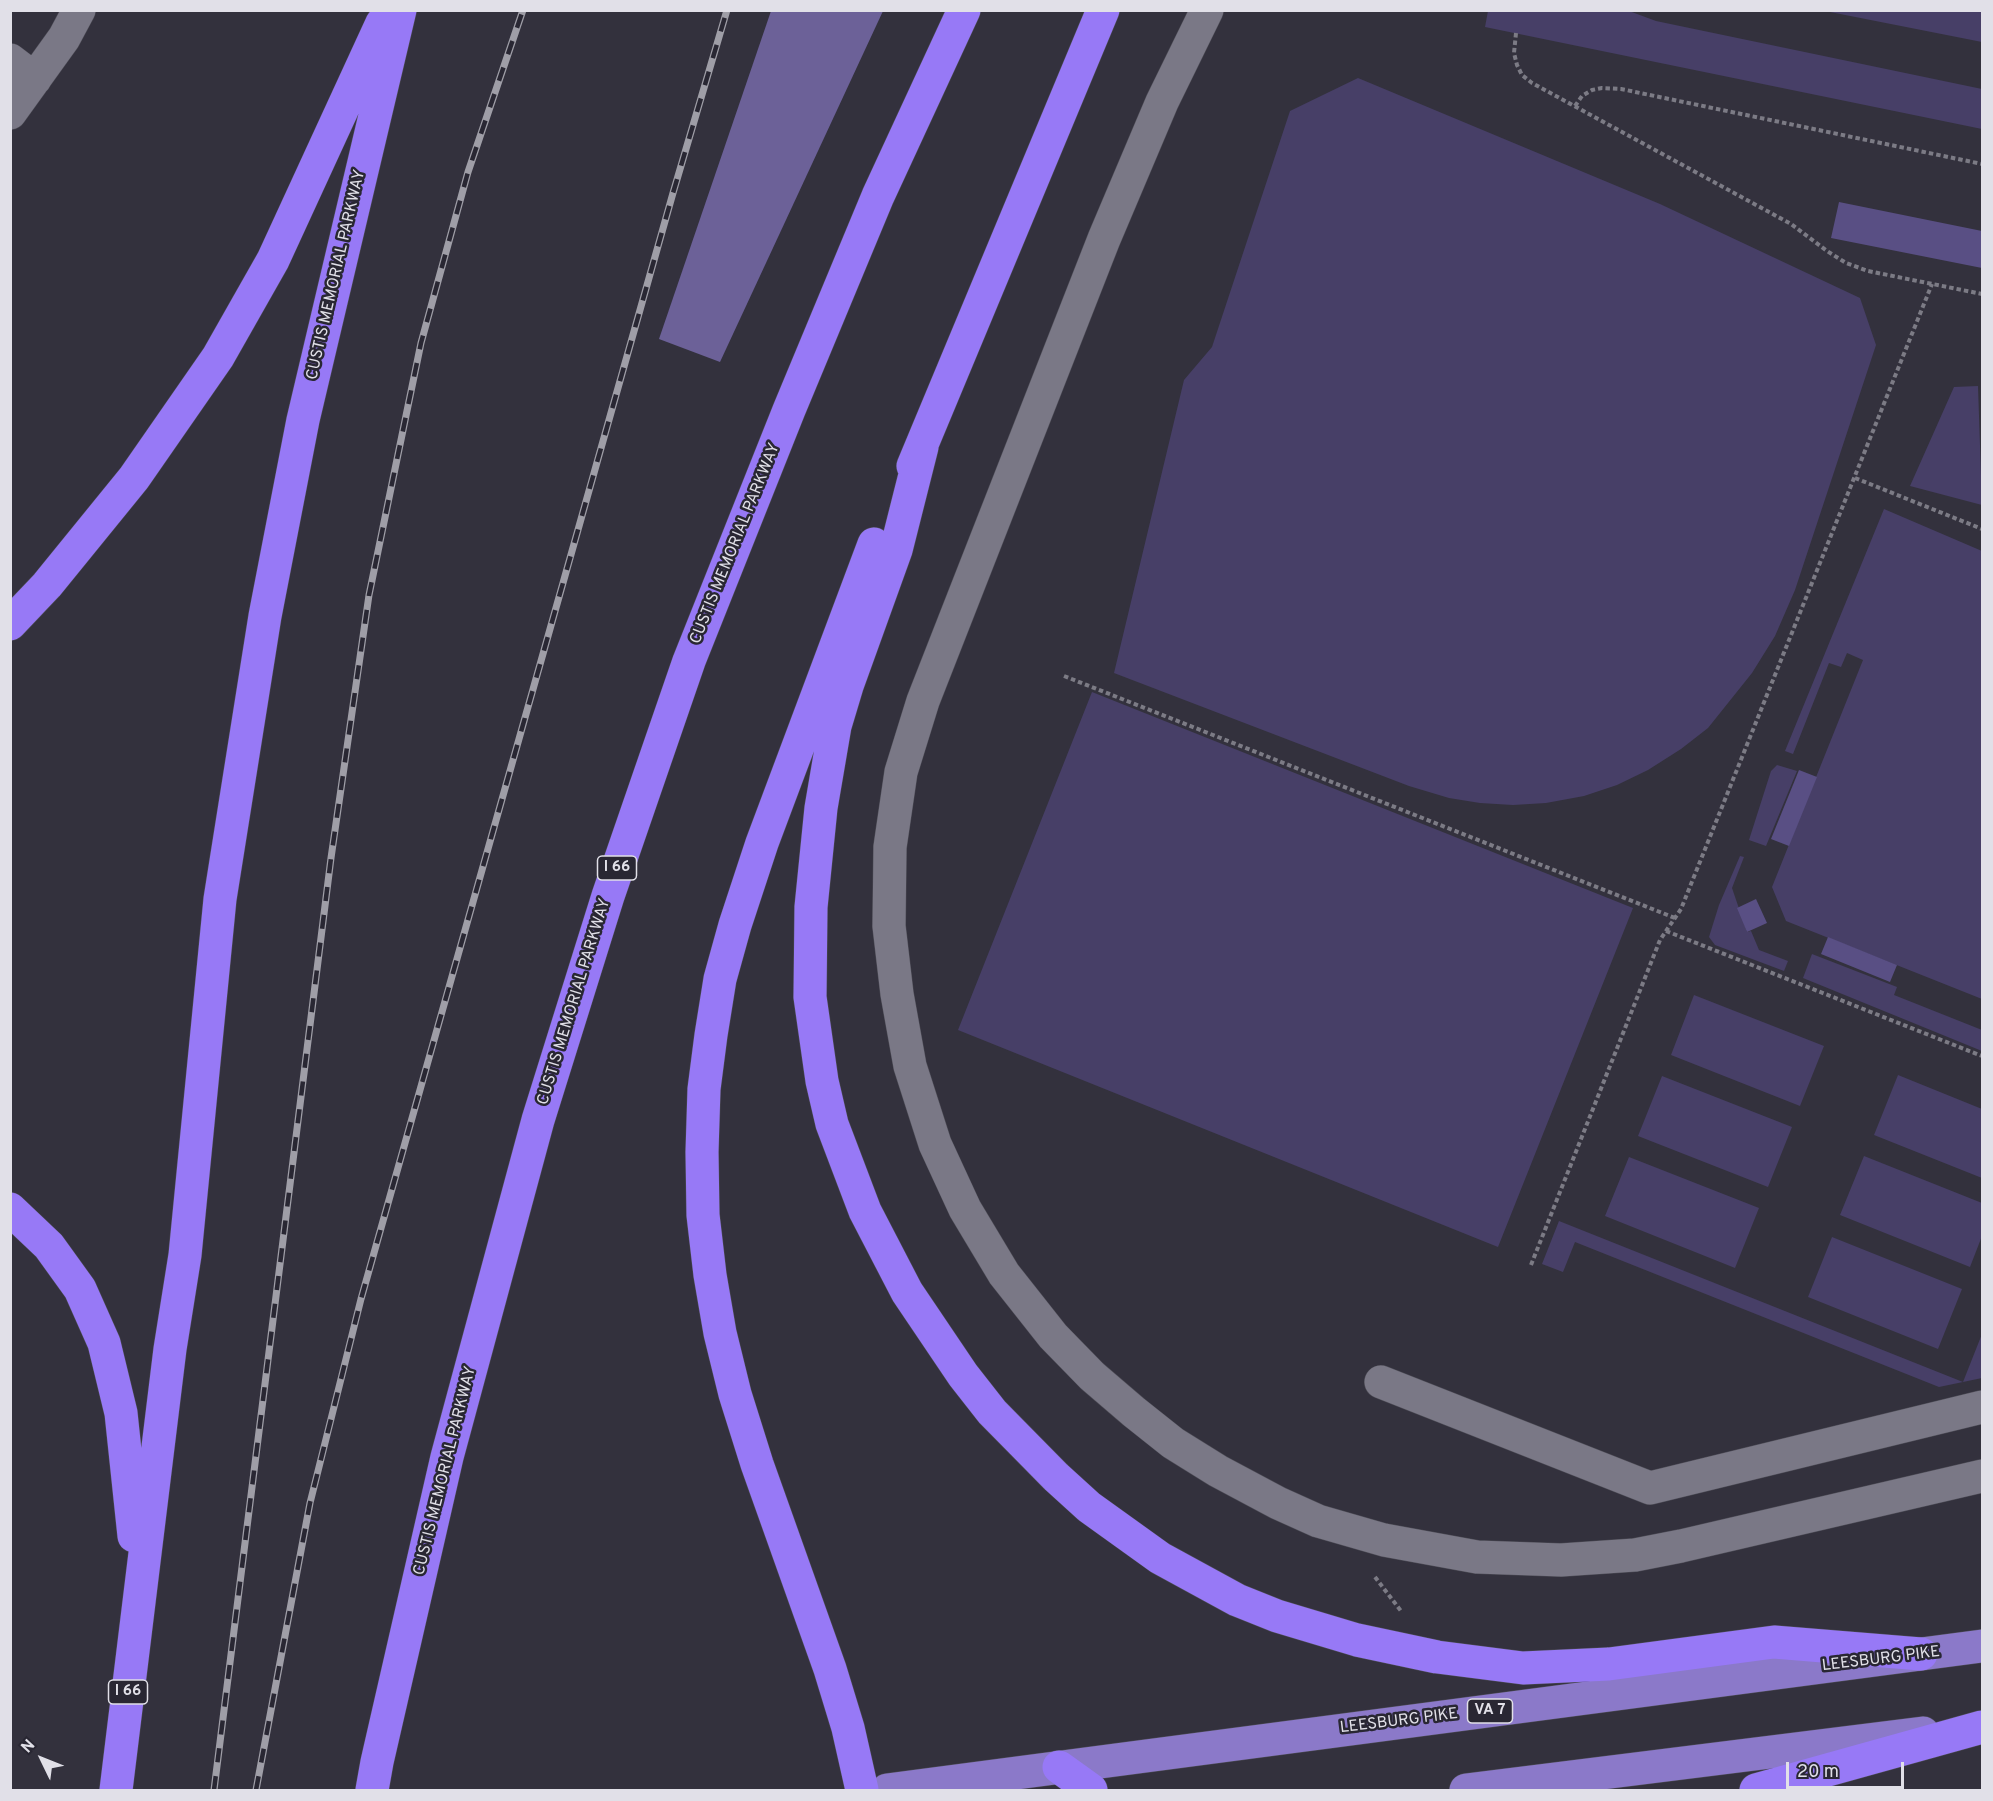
<!DOCTYPE html>
<html>
<head>
<meta charset="utf-8">
<style>
	body { margin:0 }
	#map { position:relative; width:1993px; height:1801px; overflow:hidden; background:#33313d; font-family:Overpass,sans-serif }
	canvas { display:block }
	.frame { position:absolute; inset:0; border:12px solid #e1e0e8; pointer-events:none }
	.north { position:absolute; left:12px; top:1729px; width:60px; height:60px; -webkit-text-stroke:4px #292733; paint-order:stroke; rotate:313deg; font-size:16px; font-weight:700; line-height:24px; text-align:center; color:#e1e0e8 }
	.north::after { content:''; display:block; margin:auto; width:21px; height:27px; background:#e1e0e8; clip-path:polygon(50% 0,100% 100%,50% 72%,0 100%) }
	.scale { position:absolute; left:1786px; top:1762px; width:118px; height:27px; box-sizing:border-box; border:3px solid #e1e0e8; border-top:0; padding-left:8px; font-size:18px; line-height:21px; white-space:nowrap; color:#e1e0e8; -webkit-text-stroke:4px #292733; paint-order:stroke }
</style>
</head>
<body>
<div id="map">
<canvas width="1993" height="1801"></canvas>
<div class="frame"></div>
<div class="north">N</div>
<div class="scale">20 m</div>
</div>
<script>
const ctx = document.querySelector('canvas').getContext('2d');
ctx.lineJoin = 'round';
function fill(path, color) {
  ctx.fillStyle = color;
  ctx.fill(path, 'evenodd');
}
function shape(rows) {
  const path = new Path2D();
  for (const r of rows) {
    path.moveTo(r[0], r[1]);
    for (let i = 2; i < r.length; i += 2) path.lineTo(r[i], r[i + 1]);
  }
  return path;
}
function trace(path, color, width, dash) {
  ctx.strokeStyle = color;
  ctx.lineWidth = width;
  ctx.lineCap = dash ? 'butt' : 'round';
  ctx.setLineDash(dash || []);
  ctx.stroke(path);
}
function drawText(font, color, halo, rows, align = 'center') {
  ctx.font = font + ' Overpass,sans-serif';
  ctx.lineWidth = 5;
  ctx.setLineDash([]);
  ctx.textBaseline = 'middle';
  ctx.strokeStyle = halo;
  ctx.fillStyle = color;
  for (const [text, x, y, turn = 0] of rows) {
    ctx.save();
    ctx.translate(x, y);
    ctx.rotate((+turn || 0) * Math.PI / 180);
    ctx.textAlign = isNaN(turn) ? turn : align;
    if (halo) ctx.strokeText(text, 0, 0);
    ctx.fillText(text, 0, 0);
    ctx.restore();
  }
}
fill(shape([
	[1488,11,1629,11,1656,21,1982,89,1982,129,1485,27],
	[1825,11,1982,11,1982,42],
	[1358,78,1660,204,1860,298,1876,345,1795,590,1775,636,1752,673,1708,728,1681,749,1648,770,1617,785,1584,796,1546,803,1513,805,1480,803,1449,798,1409,786,1114,673,1184,380,1212,347,1290,111],
	[1978,386,1982,505,1910,486,1954,387],
	[1884,509,1982,551,1982,999,1786,921,1772,887,1863,660,1847,653,1841,667,1829,663,1793,754,1785,751],
	[1092,692,1633,908,1498,1247,958,1030],
	[1777,765,1797,771,1766,846,1749,840,1771,771],
	[1740,856,1744,857,1732,888,1747,932,1751,931,1759,950,1788,961,1784,971,1715,945,1709,937,1719,905],
	[1812,954,1897,987,1894,995,1982,1030,1982,1051,1803,978],
	[1694,995,1824,1046,1800,1106,1671,1055],
	[1898,1075,1982,1109,1982,1178,1874,1135],
	[1662,1076,1792,1127,1768,1187,1638,1136],
	[1864,1156,1982,1203,1982,1236,1970,1267,1840,1215],
	[1629,1157,1759,1208,1735,1268,1605,1216],
	[1559,1221,1963,1382,1982,1334,1982,1378,1963,1382,1939,1387,1575,1242,1563,1272,1542,1264],
	[1832,1237,1962,1289,1938,1349,1808,1297]
]), '#473f67');
fill(shape([
	[771,11,883,11,720,362,659,339]
]), '#6c6198');
fill(shape([
	[1839,202,1982,231,1982,268,1831,238],
	[1799,770,1817,777,1789,846,1771,839],
	[1756,899,1767,923,1747,932,1737,908],
	[1828,937,1897,965,1890,982,1821,954]
]), '#594f84');
const minor = shape([
	[1207,10,1162,102,1104,239,923,701,901,772,890,847,889,926,897,994,910,1066,935,1144,965,1209,1004,1274,1053,1336,1092,1376,1134,1412,1173,1443,1218,1471,1278,1503,1318,1521,1384,1540,1477,1557,1561,1560,1635,1555,1681,1546,1982,1476],
	[10,60,35,79],
	[10,113,64,38,79,10],
	[1381,1382,1650,1488,1982,1407]
]);
const major = shape([
	[887,1790,1982,1646],
	[1466,1790,1923,1733]
]);
const highway = shape([
	[922,447,896,550,847,686,835,726,821,808,811,907,810,997,822,1081,832,1124,865,1211,907,1292,963,1375,992,1412,1056,1477,1089,1507,1160,1558,1237,1600,1277,1616,1357,1640,1437,1657,1523,1668,1609,1664,1774,1642,1921,1654],
	[913,466,1103,10],
	[10,624,47,585,134,478,218,357,273,260,382,23],
	[10,1209,49,1246,80,1289,104,1343,121,1413,134,1536],
	[1059,1767,1091,1790],
	[116,1790,170,1349,185,1255,220,899,265,616,303,420,400,10],
	[372,1790,377,1762,447,1457,538,1120,608,896,689,661,789,410,878,196,964,10],
	[862,1790,848,1728,830,1669,757,1464,735,1394,720,1333,710,1275,703,1215,702,1152,704,1089,711,1035,720,979,735,925,762,843,874,544],
	[1756,1790,1982,1727]
]);
trace(minor, '#4e4d57', 34);
trace(major, '#4e4d57', 34);
trace(highway, '#4e4d57', 34);
trace(shape([
	[1516,33,1514,53,1517,65,1522,75,1532,83,1791,224,1827,251,1846,263,1868,271,1982,294],
	[1575,106,1582,96,1592,90,1602,88,1621,89,1982,164],
	[1855,478,1982,529],
	[1064,676,1675,918],
	[1666,931,1982,1056],
	[1531,1265,1660,940,1681,909,1932,284],
	[1375,1577,1401,1611]
]), '#7c7b85', 4, [4.5, 3]);
trace(minor, '#7a7886', 33);
trace(major, '#8b79c9', 33);
trace(highway, '#9779f6', 33);
const rail = shape([
	[214,1790,331,858,369,595,421,343,468,172,523,10],
	[256,1790,310,1503,361,1299,673,193,727,10]
]);
trace(rail, '#9f9ea7', 7);
trace(rail, '#292733', 4.5, [14]);
for (const [x, y, w] of [
	[617,868,39],
	[128,1692,39],
	[1490,1711,45]
]) {
  const box = new Path2D();
  box.roundRect(x - w / 2, y - 12, w, 24, 4.5);
  ctx.fillStyle = '#292733';
  ctx.fill(box);
  trace(box, '#e1e0e8', 1.5);
}
drawText('bold 15px', '#e1e0e8', null, [
	["I 66",617,868],
	["I 66",128,1692],
	["VA 7",1490,1711]
]);
drawText('16px', '#e1e0e8', '#292733', [
	["CUSTIS MEMORIAL PARKWAY",337,275,-77],
	["CUSTIS MEMORIAL PARKWAY",736,544,-68],
	["CUSTIS MEMORIAL PARKWAY",575,1002,-73],
	["CUSTIS MEMORIAL PARKWAY",446,1471,-76],
	["LEESBURG PIKE",1881,1660,-7],
	["LEESBURG PIKE",1399,1722,-7]
]);
</script>
</body>
</html>
